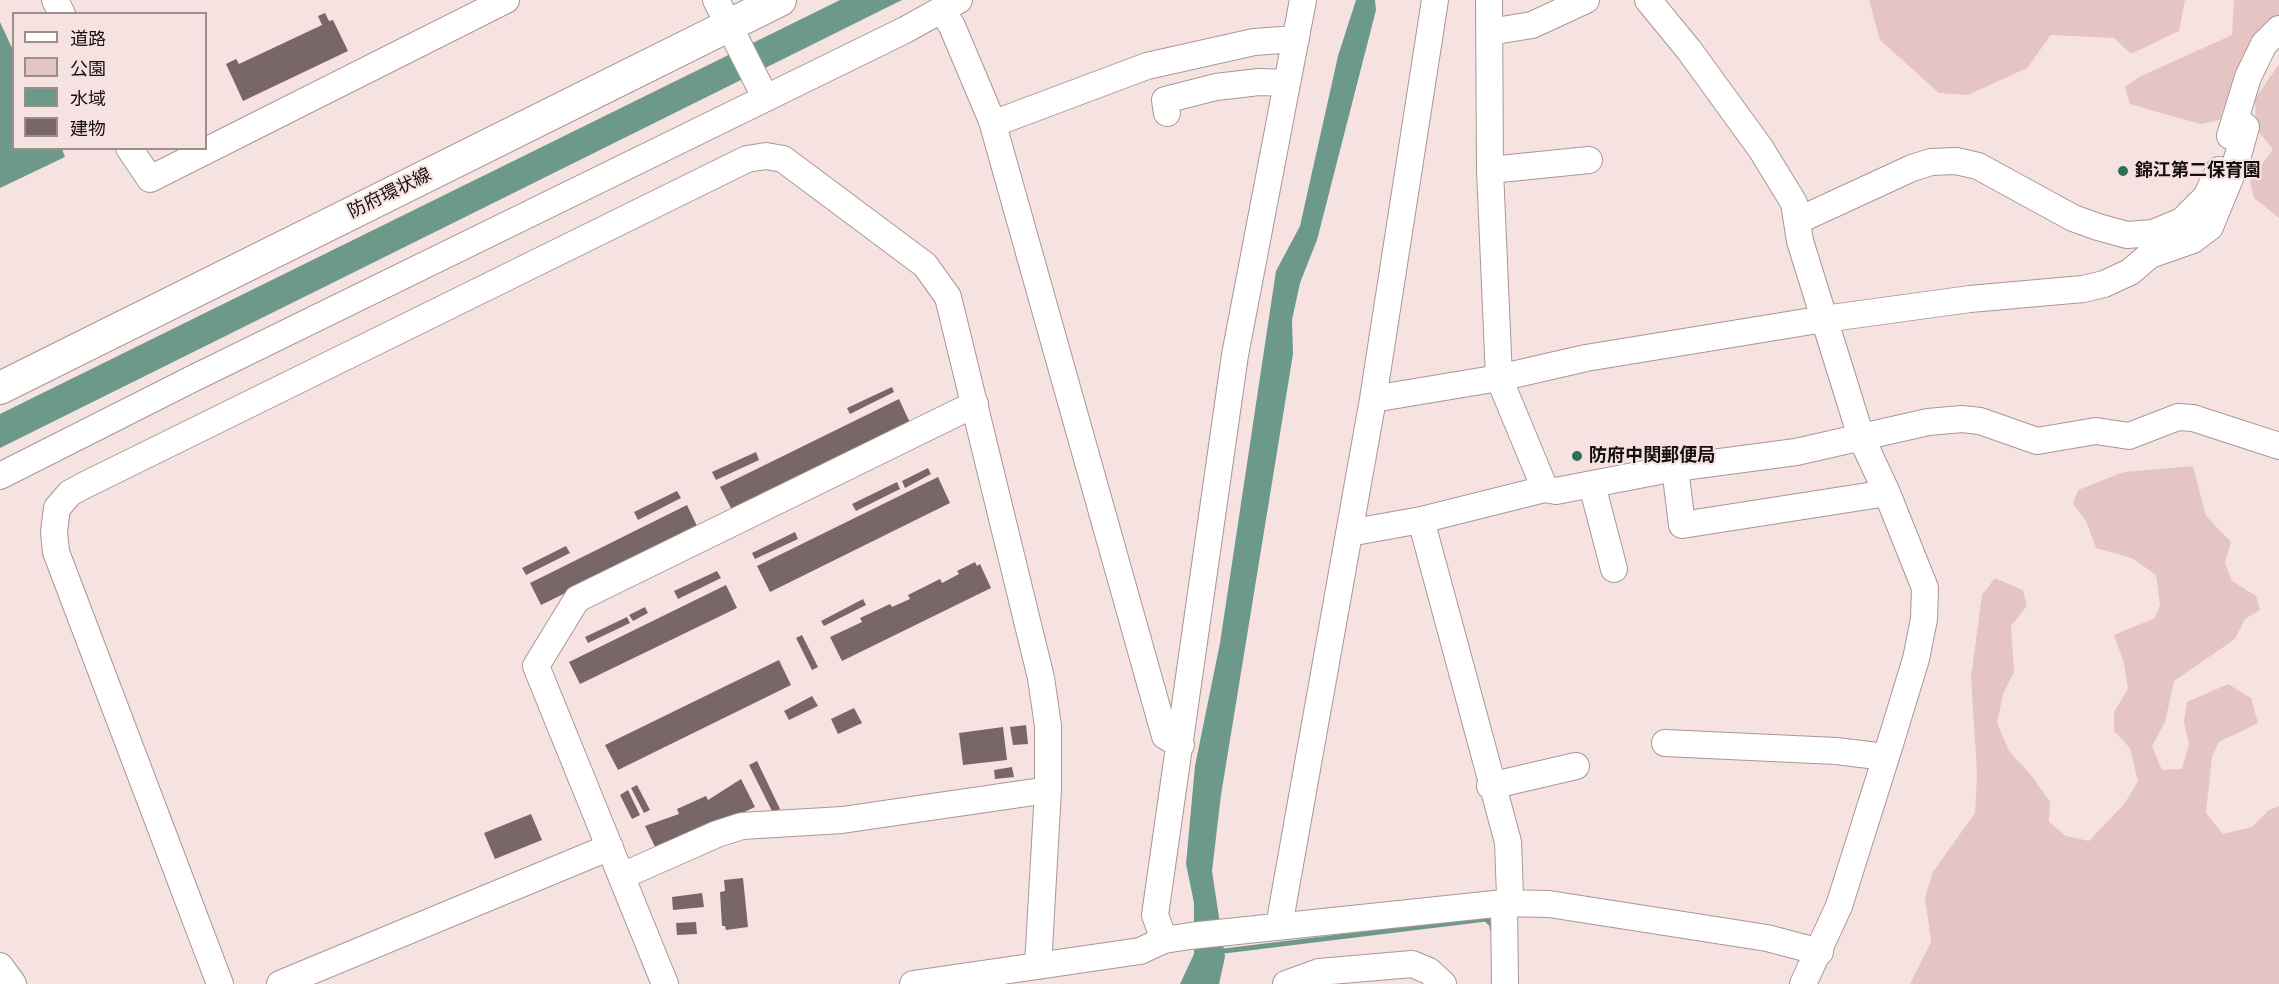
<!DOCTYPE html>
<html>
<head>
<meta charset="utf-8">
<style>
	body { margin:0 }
	#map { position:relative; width:2279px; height:984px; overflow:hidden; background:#f6e3e1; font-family:"DejaVu Sans","Noto Sans JP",sans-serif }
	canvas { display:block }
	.legend { position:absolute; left:12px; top:12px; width:195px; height:138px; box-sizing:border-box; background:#f6e3e1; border:2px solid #9c8e8d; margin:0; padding:8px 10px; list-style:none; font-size:18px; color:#150f0e }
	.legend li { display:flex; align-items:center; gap:12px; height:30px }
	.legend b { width:30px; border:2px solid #9c8e8d }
</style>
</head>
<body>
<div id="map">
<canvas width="2279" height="984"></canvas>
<ul class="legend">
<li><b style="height:8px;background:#fff"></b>道路</li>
<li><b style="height:16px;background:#e4c5c3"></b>公園</li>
<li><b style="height:16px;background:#6d998b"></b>水域</li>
<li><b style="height:16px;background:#786766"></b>建物</li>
</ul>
</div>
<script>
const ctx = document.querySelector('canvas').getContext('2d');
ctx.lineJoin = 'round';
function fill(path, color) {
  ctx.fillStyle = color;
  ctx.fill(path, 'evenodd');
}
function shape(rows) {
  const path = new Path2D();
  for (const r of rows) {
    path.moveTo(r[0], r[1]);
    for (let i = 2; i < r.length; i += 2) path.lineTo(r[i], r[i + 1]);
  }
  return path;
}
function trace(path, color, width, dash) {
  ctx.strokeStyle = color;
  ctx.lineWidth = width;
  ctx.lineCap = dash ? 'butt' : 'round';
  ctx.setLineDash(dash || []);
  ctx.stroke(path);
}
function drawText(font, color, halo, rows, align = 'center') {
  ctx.font = font + ' "DejaVu Sans","Noto Sans JP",sans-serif';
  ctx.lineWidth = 4.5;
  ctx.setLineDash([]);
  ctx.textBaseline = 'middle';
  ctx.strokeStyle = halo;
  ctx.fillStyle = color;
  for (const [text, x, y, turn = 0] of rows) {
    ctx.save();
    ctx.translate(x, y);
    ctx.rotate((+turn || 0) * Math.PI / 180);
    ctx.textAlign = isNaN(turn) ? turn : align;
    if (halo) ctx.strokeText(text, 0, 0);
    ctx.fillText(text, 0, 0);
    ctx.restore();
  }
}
fill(shape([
	[1869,0,2185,0,2179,31,2131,54,2114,38,2051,35,2027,68,1968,95,1939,93,1880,40],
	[2234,0,2279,0,2279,16,2251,46,2235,73,2220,120,2200,124,2130,104,2125,87,2139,77,2232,35],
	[2279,64,2279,218,2254,198,2250,182,2273,149,2256,129,2255,99],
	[2193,466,2206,516,2231,542,2225,563,2232,581,2256,596,2260,610,2245,619,2235,639,2174,681,2165,722,2152,746,2162,770,2182,769,2189,744,2184,722,2187,702,2228,684,2251,698,2258,723,2219,742,2212,757,2206,813,2223,834,2252,827,2269,810,2279,806,2279,984,1910,984,1931,942,1925,897,1933,872,1975,813,1977,772,1971,677,1982,595,1995,578,2023,590,2027,606,2011,626,2014,672,2003,694,1997,723,2009,751,2031,775,2050,802,2049,822,2066,836,2089,841,2125,803,2138,781,2130,748,2114,731,2114,712,2128,689,2124,663,2114,635,2155,618,2160,605,2156,575,2132,558,2096,548,2086,521,2073,504,2078,490,2124,472]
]), '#e4c5c3');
fill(shape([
	[840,0,902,0,0,448,0,414],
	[1356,0,1375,0,1376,10,1317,240,1300,283,1292,320,1293,354,1221,795,1212,871,1225,957,1219,984,1180,984,1194,954,1194,903,1186,864,1195,766,1220,643,1276,271,1300,226,1338,56],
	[0,22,13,50,14,148,62,149,65,157,0,188]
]), '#6d998b');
trace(shape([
	[1224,951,1486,919,1492,925,1492,928]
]), '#6d998b', 5);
fill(shape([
	[325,13,329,21,333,20,348,51,243,101,226,64,236,59,239,64,322,25,318,16],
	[892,387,894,392,850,414,847,408],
	[899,399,911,425,733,512,720,487],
	[756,452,759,460,716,480,712,472],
	[928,468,931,474,905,488,902,481],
	[938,477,950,503,770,592,757,566],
	[897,482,900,489,856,511,852,504],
	[677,491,681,498,638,520,634,512],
	[687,505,698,528,541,605,530,583],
	[795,532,798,539,755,559,752,553],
	[566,546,570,553,526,575,522,568],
	[975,562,977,566,980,564,991,588,842,661,830,637,862,622,860,618,890,604,892,607,910,599,908,595,940,579,942,583,959,574,957,571],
	[717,571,721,578,678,599,674,591],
	[726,585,737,608,580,684,569,662],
	[863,599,866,605,824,626,821,621],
	[645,607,648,613,633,621,629,615],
	[627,617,630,623,588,643,585,637],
	[802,635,818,667,812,670,796,638],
	[779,660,791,685,618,770,605,745],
	[812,696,818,706,789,720,784,711],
	[854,708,862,723,838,734,831,719],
	[1026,725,1028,744,1013,745,1010,727],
	[1003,727,1007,760,963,765,959,733],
	[757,761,780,809,773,813,749,765],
	[1012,767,1014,777,995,779,994,770],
	[741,779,755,807,658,853,645,826,679,814,677,809,706,796,708,800],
	[637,785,650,810,644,813,631,788],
	[628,790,640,815,632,819,620,795],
	[531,814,542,840,495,859,484,833],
	[743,878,748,927,726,930,725,926,722,926,720,892,725,891,724,880],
	[702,893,704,907,673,910,672,897],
	[696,922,697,934,677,935,676,923]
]), '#786766');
const minor = shape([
	[55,0,62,14],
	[716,0,765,97],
	[1489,0,1490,170,1499,378,1545,489],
	[1648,0,1689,50,1761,149,1794,203,1800,241,1861,437,1887,493,1925,588,1924,619,1916,659,1886,757,1839,906,1803,984],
	[942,11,952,26,992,121,1165,736,1181,745],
	[1489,32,1532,25,1586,0],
	[1167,113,1165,100,1216,87,1259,82,1287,83],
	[992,121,1003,120,1147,66,1254,42,1296,39],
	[2230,136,2248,77,2264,44,2279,29],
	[129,148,150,179,506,0],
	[1490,170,1589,160],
	[1797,221,1912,168,1931,162,1956,161,1978,166,2073,218,2098,227,2127,235,2153,233,2182,221,2206,197,2219,170],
	[1373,399,1499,378,1586,358,1824,319,1970,299,2083,289,2104,284,2130,272,2150,255,2193,240,2210,227,2235,166,2246,127,2235,119],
	[1675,468,1682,525,1887,493],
	[0,476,192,379,905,30,959,0],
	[1592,485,1614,569],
	[1421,520,1508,842,1510,896,1504,903,1505,984],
	[1349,533,1421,520,1545,489,1556,491,1675,468,1796,452,1928,422,1962,419,1980,421,2037,441,2096,431,2129,436,2178,417,2193,418,2279,446],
	[1665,743,1836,751,1886,757],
	[1490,786,1576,766],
	[622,876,717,834,742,826,842,820,1048,790],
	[1279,926,1373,399,1435,0],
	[1164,940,1155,915,1235,355,1303,0],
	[0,966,13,984],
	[220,984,56,552,54,532,57,508,70,493,85,485,747,159,766,156,783,159,925,265,948,297,1041,678,1048,726,1048,790,1038,966],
	[280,984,610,847],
	[665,984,536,666,577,599,975,404],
	[913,984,1140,951,1164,940,1190,936,1504,903,1549,904,1767,938,1820,952],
	[1286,984,1319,972,1412,964,1429,971,1443,984]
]);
const major = shape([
	[0,388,780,0]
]);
trace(minor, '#a99796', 28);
trace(major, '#a99796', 34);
trace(minor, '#fff', 26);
trace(major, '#fff', 32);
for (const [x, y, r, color] of [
	[2123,171,6,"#2d6e5d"],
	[1577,456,6,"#2d6e5d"]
]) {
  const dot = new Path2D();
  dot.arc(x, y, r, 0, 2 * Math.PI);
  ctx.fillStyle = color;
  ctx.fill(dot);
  trace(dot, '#f6e3e1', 2);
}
drawText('bold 18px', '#150f0e', '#f6e3e1', [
	["錦江第二保育園",2135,171],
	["防府中関郵便局",1589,456]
], 'left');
drawText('18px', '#150f0e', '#f6e3e1', [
	["防府環状線",390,194,-26]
]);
</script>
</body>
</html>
